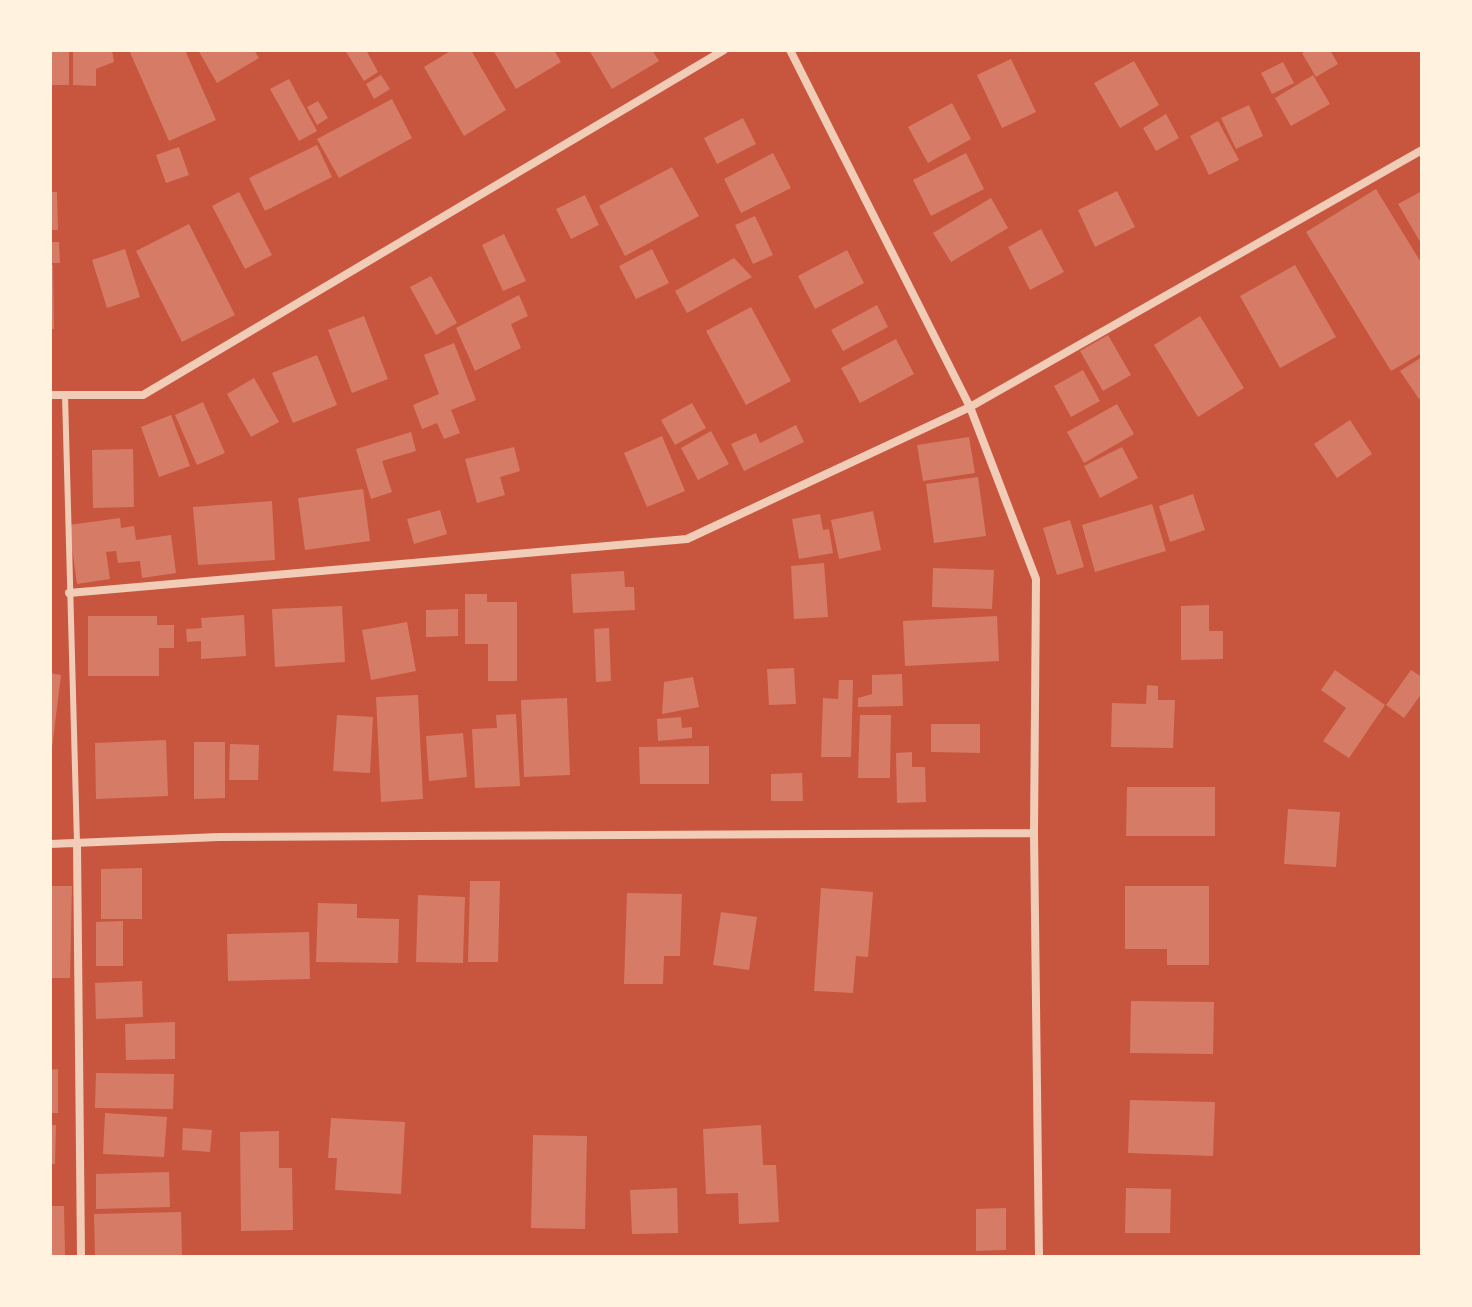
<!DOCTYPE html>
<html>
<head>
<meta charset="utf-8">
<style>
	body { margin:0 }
	#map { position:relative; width:1472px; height:1307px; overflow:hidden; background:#c8553d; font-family:Cabin,sans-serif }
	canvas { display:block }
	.frame { position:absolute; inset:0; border:52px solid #fff3e0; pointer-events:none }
</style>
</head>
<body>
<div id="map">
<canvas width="1472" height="1307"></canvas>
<div class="frame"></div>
</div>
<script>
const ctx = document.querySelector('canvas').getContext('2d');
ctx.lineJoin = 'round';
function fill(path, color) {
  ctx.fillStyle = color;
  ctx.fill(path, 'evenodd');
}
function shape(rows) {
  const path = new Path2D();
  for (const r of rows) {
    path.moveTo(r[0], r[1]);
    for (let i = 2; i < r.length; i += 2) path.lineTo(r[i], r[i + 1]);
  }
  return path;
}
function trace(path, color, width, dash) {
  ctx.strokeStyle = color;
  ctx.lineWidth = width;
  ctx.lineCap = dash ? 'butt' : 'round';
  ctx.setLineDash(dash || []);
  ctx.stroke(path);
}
fill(shape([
	[50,50,69,50,69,85,50,85],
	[73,50,112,50,114,62,96,69,96,86,73,85],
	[129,50,185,50,216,120,169,141],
	[198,50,254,50,259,58,217,83],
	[345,50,366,50,378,72,364,81],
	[452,50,471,50,506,110,464,136,424,67],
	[493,50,554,50,561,62,516,89],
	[589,50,652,50,659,61,612,89],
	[1308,50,1330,50,1338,64,1316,77,1302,53],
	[1011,59,1036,112,1002,128,977,75],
	[1134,61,1159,105,1120,128,1094,83],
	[1283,62,1294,83,1272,94,1261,73],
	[381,75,390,89,374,99,366,84],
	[1313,75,1330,104,1291,126,1275,98],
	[289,79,317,131,299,141,270,89],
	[392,99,412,138,339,178,317,139],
	[318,101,328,118,317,125,307,107],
	[952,103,971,139,928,163,908,127],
	[1249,105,1263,136,1236,149,1221,118],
	[1166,114,1179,138,1156,151,1143,128],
	[743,118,756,144,717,164,704,138],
	[1218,121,1239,160,1209,175,1190,136],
	[317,145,332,177,265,211,249,178],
	[179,147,189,175,166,183,156,155],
	[773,153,791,188,741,213,724,179],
	[966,153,984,189,931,216,913,180],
	[672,167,699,216,625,256,599,206],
	[1376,189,1422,264,1422,353,1391,371,1306,232],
	[1117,191,1135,227,1095,247,1078,210],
	[1422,191,1422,245,1398,204],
	[50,192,57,192,58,230,50,230],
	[239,192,272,255,245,269,212,206],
	[585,195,599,225,571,239,556,209],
	[991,198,1008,228,951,262,933,233],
	[755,216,773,255,753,264,735,225],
	[189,224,235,315,182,342,136,251],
	[1041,229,1064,272,1030,290,1008,247],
	[504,234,526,281,503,291,482,245],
	[50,242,59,242,60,263,50,263],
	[125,249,140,297,107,308,92,260],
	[652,249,669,283,636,299,619,266],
	[847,250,864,283,815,309,798,276],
	[734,258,752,277,687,313,675,291],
	[50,265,53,265,54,329,50,329],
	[1295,265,1336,337,1280,368,1240,296],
	[431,276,457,323,436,335,410,287],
	[519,295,528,316,511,324,521,348,475,371,456,328],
	[877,305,888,327,843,351,831,330],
	[751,307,791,381,746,405,706,331],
	[364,316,388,379,352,393,328,330],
	[1200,316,1244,388,1198,417,1154,345],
	[1108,335,1131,375,1103,391,1080,351],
	[896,339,914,374,860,403,841,368],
	[454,343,476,400,451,410,460,433,444,439,437,423,422,429,413,405,439,394,424,355],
	[317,355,337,405,293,423,272,373],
	[1422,357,1422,397,1419,399,1400,371],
	[1083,370,1100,401,1071,417,1054,386],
	[254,378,279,422,251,437,227,394],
	[203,402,225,453,197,465,175,415],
	[692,403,706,428,675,445,661,420],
	[1117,404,1134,434,1084,463,1067,432],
	[171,415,190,466,159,477,141,427],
	[1350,420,1372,454,1337,478,1314,444],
	[796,425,804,442,744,471,731,444,756,433,760,443],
	[711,431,729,464,698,480,681,448],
	[411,432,416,451,382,461,392,492,371,499,356,449],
	[662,436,685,491,647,507,624,453],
	[969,437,975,473,923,481,917,445],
	[514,447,520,471,500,477,505,495,477,503,465,459],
	[1122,447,1138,478,1100,498,1084,466],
	[133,449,134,507,93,508,92,450],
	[978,477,986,536,934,543,926,484],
	[363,489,370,541,305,550,298,498],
	[1193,494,1205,530,1170,542,1159,506],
	[272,501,275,560,198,565,193,507],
	[1152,504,1166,551,1095,572,1082,525],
	[440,510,447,534,414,544,407,519],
	[873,511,881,550,839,559,831,520],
	[820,514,823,530,829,529,833,553,799,559,792,519],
	[120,518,121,528,134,526,136,540,171,535,176,573,142,578,140,561,118,563,116,551,106,552,110,579,77,584,69,525],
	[1070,520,1084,567,1057,575,1043,528],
	[824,563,828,617,794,619,791,566],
	[933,568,994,570,992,609,932,607],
	[624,571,625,587,634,587,635,610,573,613,571,574],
	[465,594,487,594,487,602,517,602,517,681,488,681,488,644,465,644],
	[1209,605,1209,631,1223,631,1223,659,1181,660,1181,606],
	[342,606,345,662,275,667,272,609],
	[458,609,458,636,426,637,426,610],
	[244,615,246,656,201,659,201,641,187,642,186,629,202,628,201,618],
	[88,616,157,616,157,625,174,625,174,648,159,648,159,676,88,676],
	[997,616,999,661,905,666,903,621],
	[407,622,416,671,371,680,362,630],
	[609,628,611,681,596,682,594,629],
	[794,668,796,704,769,705,767,669],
	[1335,670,1385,705,1349,758,1323,741,1346,708,1321,690],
	[1411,670,1422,677,1422,693,1404,718,1386,705],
	[50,673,61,675,52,748,50,748],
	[902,674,903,706,858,707,858,698,872,694,872,675],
	[693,677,699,707,662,714,664,682],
	[839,680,853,680,851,757,821,757,823,698,838,699],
	[1147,685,1158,686,1158,700,1175,700,1173,748,1111,747,1112,703,1146,704],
	[418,695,423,799,381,802,376,697],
	[567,698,570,775,524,777,521,700],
	[516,714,520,786,475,788,472,729,497,728,496,715],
	[337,715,373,717,370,773,333,771],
	[860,715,891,715,890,778,858,778],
	[681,717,682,728,692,727,692,738,658,741,657,719],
	[931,724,980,724,980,753,931,752],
	[463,733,467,777,429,781,426,736],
	[166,740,168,796,96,799,95,743],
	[194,742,225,742,225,798,194,799],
	[230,744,259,745,258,780,229,780],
	[709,746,709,784,640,784,639,747],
	[912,752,912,767,925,767,926,802,897,803,896,753],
	[802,773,803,801,771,801,771,774],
	[1127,787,1215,787,1215,836,1126,836],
	[1288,809,1340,812,1336,867,1284,864],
	[142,868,142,919,101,919,101,869],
	[470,881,500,881,498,962,468,962],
	[50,886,72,886,70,978,50,978],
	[1125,886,1209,886,1209,965,1167,965,1167,949,1125,949],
	[821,888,873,892,868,957,856,956,853,993,814,991],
	[627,893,682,894,680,956,664,956,663,984,624,984],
	[418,895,465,897,463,963,416,962],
	[318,903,357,904,357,918,399,919,398,963,316,962],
	[721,912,757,917,749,970,713,965],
	[123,921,123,966,96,966,96,922],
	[309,932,310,979,228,981,227,934],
	[142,981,143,1017,96,1019,95,983],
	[1131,1001,1214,1002,1213,1054,1130,1053],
	[175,1022,175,1059,126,1060,125,1024],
	[58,1069,58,1113,50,1113,50,1070],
	[96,1073,174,1074,173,1109,95,1108],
	[1130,1100,1215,1102,1213,1156,1128,1153],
	[105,1113,167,1117,164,1157,103,1154],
	[331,1118,405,1122,401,1194,335,1190,337,1158,328,1158],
	[50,1125,56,1125,55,1164,50,1164],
	[761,1125,763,1165,776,1165,779,1222,739,1224,738,1193,706,1194,703,1129],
	[183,1128,212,1130,210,1152,182,1150],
	[279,1131,279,1168,292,1168,293,1230,241,1231,240,1132],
	[533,1135,587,1136,585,1229,531,1228],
	[169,1172,170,1207,96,1209,96,1174],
	[677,1188,678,1233,632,1234,630,1190],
	[1126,1188,1171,1189,1170,1233,1125,1233],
	[50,1206,64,1206,65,1255,50,1256],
	[1006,1208,1006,1250,976,1251,976,1209],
	[181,1212,182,1257,95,1257,94,1214]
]), '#d67c66');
trace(shape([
	[65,395,77,843]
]), '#f1ccb7', 6);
trace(shape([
	[790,50,970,407,1036,579,1034,833,1039,1257],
	[50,395,143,395,724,50],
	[69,593,687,539,970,407,1422,150],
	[50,844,219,837,1034,833],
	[77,844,81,1257]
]), '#f1ccb7', 8);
</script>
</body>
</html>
